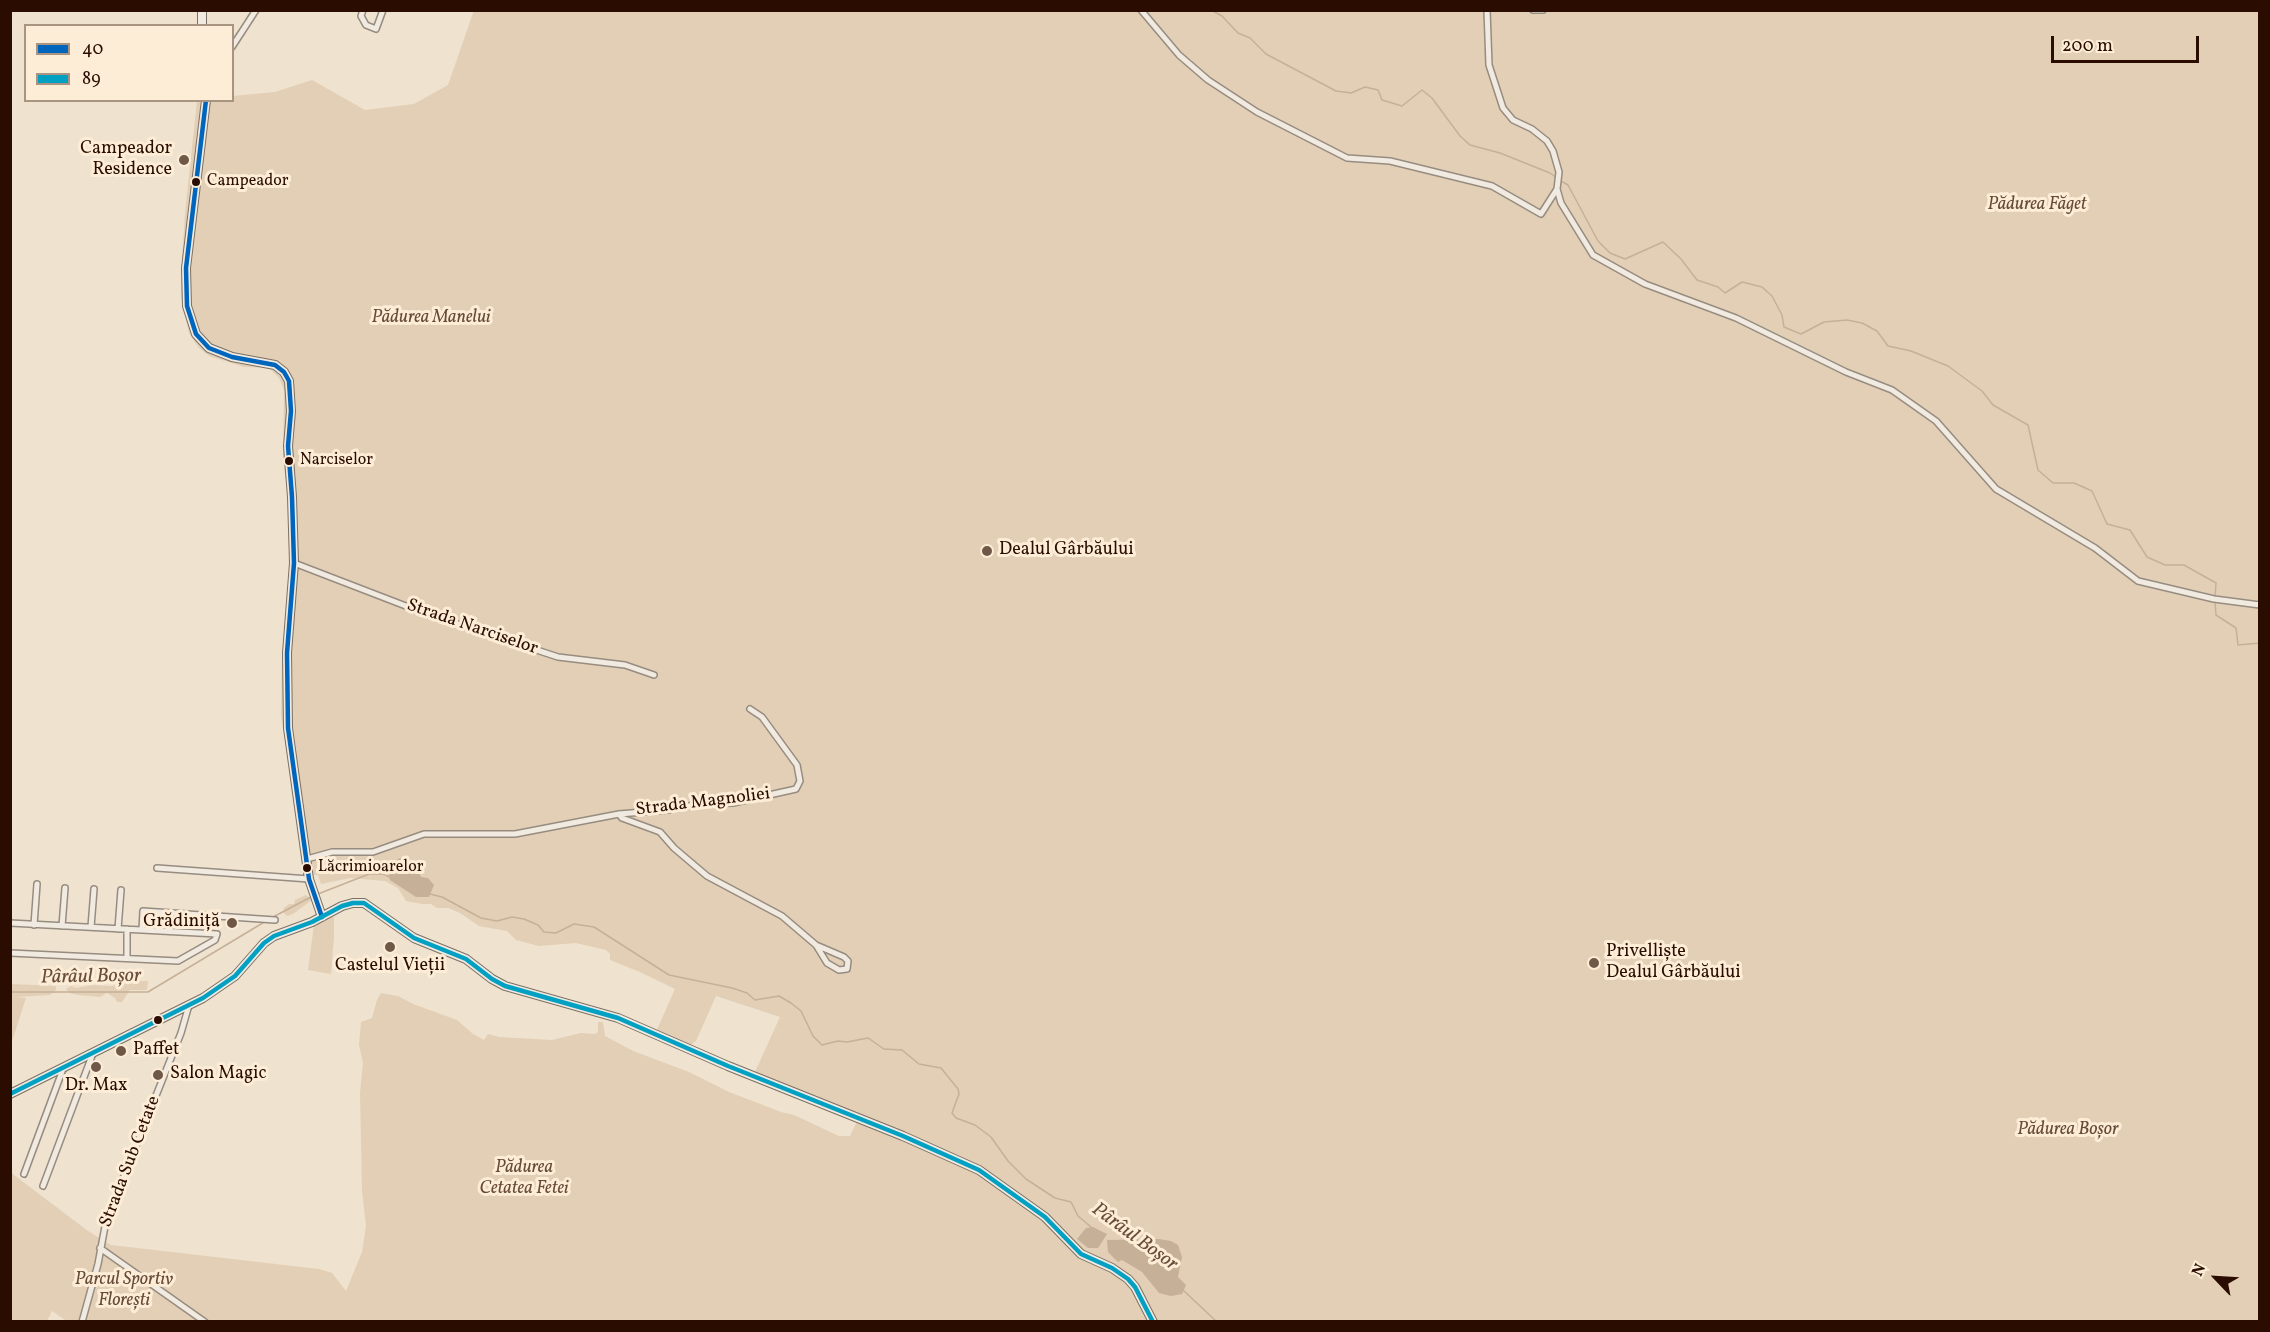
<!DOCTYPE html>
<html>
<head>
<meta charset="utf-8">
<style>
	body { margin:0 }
	#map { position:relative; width:2270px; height:1332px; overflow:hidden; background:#efe2cf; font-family:Vollkorn,serif }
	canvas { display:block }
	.frame { position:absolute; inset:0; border:12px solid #2a0d00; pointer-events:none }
	.legend { position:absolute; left:24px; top:24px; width:210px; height:78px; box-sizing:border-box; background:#fdedd7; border:2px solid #a99381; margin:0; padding:8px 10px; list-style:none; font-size:18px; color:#2a0d00 }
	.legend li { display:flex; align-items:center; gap:12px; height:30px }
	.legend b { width:30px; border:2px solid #a99381 }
	.north { position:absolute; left:2186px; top:1248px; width:60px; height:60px; -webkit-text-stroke:4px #fdedd7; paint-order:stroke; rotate:295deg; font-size:16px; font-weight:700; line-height:24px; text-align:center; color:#2a0d00 }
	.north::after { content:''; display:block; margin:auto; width:21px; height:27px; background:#2a0d00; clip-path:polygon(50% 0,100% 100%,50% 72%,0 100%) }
	.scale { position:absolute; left:2051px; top:36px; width:148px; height:27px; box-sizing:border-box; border:3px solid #2a0d00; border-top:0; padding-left:8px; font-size:18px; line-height:21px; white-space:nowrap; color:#2a0d00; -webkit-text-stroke:4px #fdedd7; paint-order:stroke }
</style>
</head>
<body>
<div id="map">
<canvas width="2270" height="1332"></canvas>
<div class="frame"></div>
<ul class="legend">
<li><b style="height:8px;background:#0065bd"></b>40</li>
<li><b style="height:8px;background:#02a1c4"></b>89</li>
</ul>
<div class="north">N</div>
<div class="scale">200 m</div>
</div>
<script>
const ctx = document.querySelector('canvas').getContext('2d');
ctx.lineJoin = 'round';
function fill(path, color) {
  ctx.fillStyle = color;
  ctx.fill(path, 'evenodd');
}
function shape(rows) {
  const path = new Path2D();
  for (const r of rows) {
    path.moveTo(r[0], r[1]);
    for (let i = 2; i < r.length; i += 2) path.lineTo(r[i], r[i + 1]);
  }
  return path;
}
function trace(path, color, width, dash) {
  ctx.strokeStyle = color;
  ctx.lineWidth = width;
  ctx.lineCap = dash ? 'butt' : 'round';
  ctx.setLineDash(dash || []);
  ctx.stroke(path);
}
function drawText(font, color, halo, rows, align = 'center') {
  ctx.font = font + ' Vollkorn,serif';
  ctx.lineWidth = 6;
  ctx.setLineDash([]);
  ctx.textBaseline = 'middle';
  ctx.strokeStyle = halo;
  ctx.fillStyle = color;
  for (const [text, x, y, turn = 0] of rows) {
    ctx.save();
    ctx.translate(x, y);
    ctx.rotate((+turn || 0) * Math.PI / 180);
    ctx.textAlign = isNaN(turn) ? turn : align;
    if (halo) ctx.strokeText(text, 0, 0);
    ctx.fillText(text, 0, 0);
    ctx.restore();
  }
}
fill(shape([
	[474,10,2259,11,2259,1321,68,1322,52,1311,47,1321,11,1321,10,1172,88,1231,111,1245,319,1269,332,1273,346,1291,362,1252,366,1226,362,1191,360,1093,363,1063,359,1045,361,1022,372,1018,377,1000,381,993,398,996,413,1004,457,1020,473,1034,484,1040,488,1034,499,1037,552,1040,581,1033,595,1034,598,1032,598,1022,603,1022,605,1036,633,1051,689,1072,729,1092,781,1112,794,1115,839,1136,850,1136,859,1117,755,1072,780,1017,716,996,696,1041,688,1047,656,1032,675,989,640,972,610,960,610,954,606,950,576,943,539,946,516,940,507,931,479,926,460,913,448,908,437,908,431,904,422,904,406,901,398,888,385,881,350,878,321,884,318,875,305,874,281,715,282,656,290,565,289,504,283,459,284,390,279,378,269,368,244,367,209,356,198,347,189,333,181,297,182,260,185,213,197,101,232,100,233,96,275,92,312,80,365,110,414,104,448,85],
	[306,895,312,900,293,914,287,916,283,912,284,908,289,904,294,904,295,900],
	[332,916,334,917,334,937,331,974,308,970,314,925],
	[121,981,148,981,147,990,130,990,122,1002,117,1002,115,998,107,993,100,997,79,995,69,993,66,989,71,986,76,988,93,985,110,986,120,985],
	[11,984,56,986,56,990,50,995,16,997,26,998,12,1041]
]), '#e2cfb6');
fill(shape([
	[400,858,417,868,421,877,428,878,434,885,429,897,416,897,390,880,389,876,394,862],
	[1093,1227,1107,1234,1098,1248,1088,1248,1077,1239,1086,1228],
	[1159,1239,1171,1241,1178,1245,1182,1257,1178,1277,1186,1285,1182,1294,1171,1296,1159,1293,1142,1272,1122,1260,1118,1262,1108,1252,1107,1240]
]), '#c6b098');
trace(shape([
	[1211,10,1222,16,1238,33,1250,38,1266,54,1336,91,1351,93,1365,87,1378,90,1382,100,1402,106,1422,90,1432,98,1460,136,1470,145,1500,153,1550,173,1557,178],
	[1561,181,1568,185,1598,241,1610,253,1625,259,1663,242,1681,259,1697,280,1718,287,1725,293,1742,282,1762,287,1772,296,1782,315,1784,327,1801,334,1824,322,1847,320,1862,323,1877,331,1888,346,1911,351,1948,366,1982,391,1993,405,2028,425,2038,470,2053,483,2074,483,2092,491,2107,524,2130,530,2147,557,2165,565,2184,565,2216,583,2215,597],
	[2215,602,2216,615,2236,628,2238,645,2260,643],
	[318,894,369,874,383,874,390,877],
	[430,894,442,897,481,918,497,921,512,917,524,919,538,925,544,932,556,933,574,924,594,927,669,975,732,988,747,993,755,1000,779,996,791,1003,801,1011,813,1036,822,1045,838,1041,847,1042,868,1038,884,1049,902,1050,919,1064,941,1068,958,1089,959,1094,952,1113,956,1118,975,1125,991,1137,1008,1161,1026,1179,1055,1198,1071,1202,1078,1216,1091,1227],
	[273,917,311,897],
	[10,992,148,992,266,921],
	[1183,1290,1217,1322]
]), '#c6b098', 1.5);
const street = shape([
	[363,10,361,16,366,25,376,29,383,10],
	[1141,10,1179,55,1208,80,1257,112,1347,158,1390,161,1492,186,1541,214,1557,189,1559,172,1553,151,1547,141,1532,129,1513,120,1503,108,1489,65,1487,10],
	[1533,10,1543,10],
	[232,47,256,10],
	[1557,189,1561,203,1593,255,1645,284,1736,318,1846,372,1892,390,1936,421,1996,489,2095,548,2138,581,2214,599,2260,605],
	[294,563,424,613,558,657,625,665,654,675],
	[619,814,622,818,660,832,674,848,707,876,782,916,816,945,844,957,848,961,847,969,839,970,827,963,816,945],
	[307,859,332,852,373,852,424,834,515,834,619,814,667,810,700,804,733,803,796,789,800,781,797,765,762,717,750,709],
	[157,868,309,879],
	[10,923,217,934,215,940,178,961,10,953],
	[34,925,37,884],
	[62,926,65,888],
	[91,927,94,889],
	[118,929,121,890],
	[142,930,143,911,275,920],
	[127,958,127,929],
	[24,1174,63,1069],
	[43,1186,93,1053],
	[100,1248,205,1322],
	[82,1322,98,1264,106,1221,181,1033,189,1005]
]);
const secondary = shape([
	[202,10,202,26],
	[206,100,186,268,187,306,196,334,209,348,232,357,275,365,284,372,289,381,291,411,288,446,292,497,294,563,287,653,288,728,309,879,322,917],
	[10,1094,203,998,235,976,264,943,274,936,312,922,342,906,353,903,364,903,414,938,466,959,492,979,505,986,618,1018,728,1066,903,1136,979,1170,1045,1217,1081,1254,1112,1268,1128,1279,1135,1287,1153,1322]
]);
trace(street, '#978c80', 8);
trace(secondary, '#7b7065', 10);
trace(street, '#f1eae0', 5);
trace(secondary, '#f1eae0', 8);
trace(shape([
	[206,100,186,268,187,306,196,334,209,348,232,357,275,365,284,372,289,381,291,411,288,446,292,497,294,563,287,653,288,728,309,879,322,917]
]), '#0065bd', 4.5);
trace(shape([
	[10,1094,203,998,235,976,264,943,274,936,312,922,342,906,353,903,364,903,414,938,466,959,492,979,505,986,618,1018,728,1066,903,1136,979,1170,1045,1217,1081,1254,1112,1268,1128,1279,1135,1287,1153,1322]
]), '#02a1c4', 4.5);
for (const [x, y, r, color] of [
	[184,160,6,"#6f5848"],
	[196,182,5,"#2a0d00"],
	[289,461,5,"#2a0d00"],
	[987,551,6,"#6f5848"],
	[307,868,5,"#2a0d00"],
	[232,923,6,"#6f5848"],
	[390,947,6,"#6f5848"],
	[1594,963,6,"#6f5848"],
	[158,1020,5,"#2a0d00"],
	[121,1051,6,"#6f5848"],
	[96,1067,6,"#6f5848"],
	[158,1075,6,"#6f5848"]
]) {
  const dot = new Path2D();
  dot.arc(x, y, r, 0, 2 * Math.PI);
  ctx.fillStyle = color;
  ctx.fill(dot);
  trace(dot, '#fdedd7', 2);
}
drawText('16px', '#2a0d00', '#fdedd7', [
	["Campeador",207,182],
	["Narciselor",300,461],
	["Lăcrimioarelor",318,868]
], 'left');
drawText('18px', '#2a0d00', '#fdedd7', [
	["Campeador",172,150,"right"],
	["Residence",172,171,"right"],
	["Dealul Gârbăului",999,551],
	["Grădiniță",220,923,"right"],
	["Privelliște",1606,953],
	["Dealul Gârbăului",1606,974],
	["Castelul Vieții",390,967,"center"],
	["Paffet",133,1051],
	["Salon Magic",170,1075],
	["Dr. Max",96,1087,"center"]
], 'left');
drawText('italic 18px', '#674b38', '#fdedd7', [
	["Pădurea Făget",2037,206],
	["Pădurea Manelui",431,319],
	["Pădurea Boșor",2068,1131],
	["Pădurea",524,1169],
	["Cetatea Fetei",524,1190],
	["Parcul Sportiv",124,1281],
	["Florești",124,1302]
]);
drawText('18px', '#2a0d00', '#fdedd7', [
	["Strada Narciselor",472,628,19],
	["Strada Magnoliei",703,803,-7],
	["Strada Sub Cetate",131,1162,-69]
]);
drawText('italic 20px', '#694d3a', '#fdedd7', [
	["Pârâul Boșor",91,978,-1],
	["Pârâul Boșor",1134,1238,36]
]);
</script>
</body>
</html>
